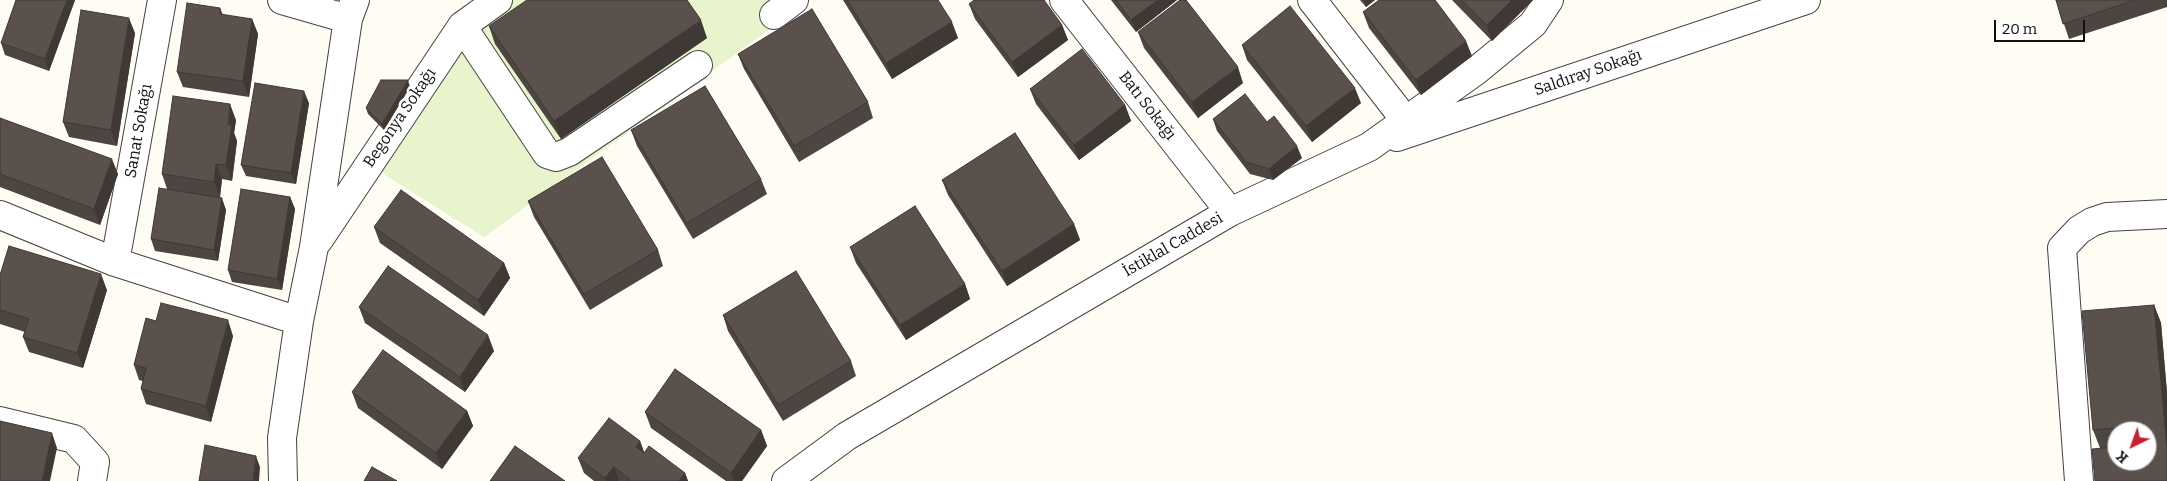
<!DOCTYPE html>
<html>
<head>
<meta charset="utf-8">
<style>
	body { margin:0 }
	#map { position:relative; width:2167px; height:481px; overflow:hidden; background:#fffcf3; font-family:Bitter,serif }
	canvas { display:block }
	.north { position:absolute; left:2107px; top:421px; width:50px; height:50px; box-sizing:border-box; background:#fff; border:1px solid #9f9f9f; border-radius:50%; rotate:222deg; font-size:14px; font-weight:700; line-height:20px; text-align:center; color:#101010 }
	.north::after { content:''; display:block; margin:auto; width:18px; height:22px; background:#cb1e31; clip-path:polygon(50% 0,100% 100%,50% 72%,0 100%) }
	.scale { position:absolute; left:1994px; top:20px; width:91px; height:22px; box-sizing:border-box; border:2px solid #101010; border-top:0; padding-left:6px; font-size:15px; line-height:18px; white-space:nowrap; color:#101010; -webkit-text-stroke:4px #fff; paint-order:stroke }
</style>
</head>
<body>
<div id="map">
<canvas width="2167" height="481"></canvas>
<div class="north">K</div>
<div class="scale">20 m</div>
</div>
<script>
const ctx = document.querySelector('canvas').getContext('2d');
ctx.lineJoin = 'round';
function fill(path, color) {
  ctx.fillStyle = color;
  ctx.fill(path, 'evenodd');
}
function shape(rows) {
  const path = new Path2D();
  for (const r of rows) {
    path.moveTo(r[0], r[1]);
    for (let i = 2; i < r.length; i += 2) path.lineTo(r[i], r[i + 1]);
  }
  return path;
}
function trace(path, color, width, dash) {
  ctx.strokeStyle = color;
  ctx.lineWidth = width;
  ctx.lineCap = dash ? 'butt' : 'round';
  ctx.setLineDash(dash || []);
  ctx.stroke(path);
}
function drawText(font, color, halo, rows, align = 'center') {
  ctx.font = font + ' Bitter,serif';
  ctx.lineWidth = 5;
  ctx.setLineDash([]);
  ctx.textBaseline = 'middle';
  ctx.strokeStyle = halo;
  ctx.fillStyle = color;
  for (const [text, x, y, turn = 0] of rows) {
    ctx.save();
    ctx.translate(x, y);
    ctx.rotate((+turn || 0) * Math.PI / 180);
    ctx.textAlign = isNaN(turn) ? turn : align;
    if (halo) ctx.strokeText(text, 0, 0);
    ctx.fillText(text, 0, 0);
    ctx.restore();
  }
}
fill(shape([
	[508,0,810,0,484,237,374,168,462,34]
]), '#e8f4cc');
const minor = shape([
	[282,0,348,19],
	[1064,0,1230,212],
	[1312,0,1406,121],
	[774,15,794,0],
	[462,26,547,154,556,157,569,152,698,65],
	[1397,137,1806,0],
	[0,215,115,262,299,321],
	[318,241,462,26,498,0],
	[115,262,162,0],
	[0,421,74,439,95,462,92,481],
	[283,481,282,438,299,321,314,247,348,19,355,0],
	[786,481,847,436,1230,212,1369,147,1477,70,1533,24,1549,0],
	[2079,481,2062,248,2079,230,2092,222,2107,217,2167,214]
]);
trace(minor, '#434343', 30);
trace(minor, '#fff', 28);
fill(shape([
	[75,0,49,71,5,55,1,43],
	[843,0,938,0,958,38,892,79],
	[1111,0,1177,0,1136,32],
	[1360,0,1375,0,1366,7],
	[1452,0,1533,0,1492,41],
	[2056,0,2167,0,2167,7,2069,39],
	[969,4,1062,25,1068,40,1018,77,975,19],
	[220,8,223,15,252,19,258,34,249,97,183,87,177,72],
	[1363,12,1472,56,1421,95,1369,28],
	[489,26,707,38,561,139,495,44],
	[1138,32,1243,83,1198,118,1144,48],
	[135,33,117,146,69,137,63,122],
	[1242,45,1361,103,1312,142,1247,60],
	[738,54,868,102,873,118,799,162,744,69],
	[410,87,384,130,368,114,366,108],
	[1030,89,1125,105,1131,121,1079,160,1036,104],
	[309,103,296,184,246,176,241,165],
	[0,118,118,174,100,225,0,187],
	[1213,119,1302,158,1273,180,1250,174,1217,131],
	[236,120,234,133,237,141,232,181,222,179,220,197,226,210,218,261,155,251,151,239,167,189,162,174],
	[631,130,761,179,767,194,693,239,637,146],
	[942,180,1074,224,1080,240,1007,286,948,195],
	[290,197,295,209,282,290,232,282,228,270],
	[528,201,658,250,663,266,590,310,534,217],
	[374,227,504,263,510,278,484,316,380,243],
	[850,247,965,284,970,299,906,340,856,263],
	[0,275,107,290,83,368,29,352,23,337,25,332,0,324],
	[2154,305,2161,323,2167,393,2167,481,2100,448,2093,430],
	[359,307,494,351,465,392,365,323],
	[723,315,851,361,856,376,783,421,728,331],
	[233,336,211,422,146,404,141,389,143,381,139,380,134,365],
	[352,392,467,411,473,426,442,469,358,408],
	[645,412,761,430,767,446,742,481,726,481,651,428],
	[640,441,644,453,685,473,688,481,594,481,584,473,578,458]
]), '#4d4541');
fill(shape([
	[67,0,75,0,49,71,45,59],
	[1158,0,1177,0,1136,32,1131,20],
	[1364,0,1375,0,1366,7],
	[1512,0,1533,0,1492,41,1487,25],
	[129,18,135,33,117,146,111,130],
	[252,19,258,34,249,97,243,81],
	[701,20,707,38,561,139,554,121],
	[952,22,958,38,892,79,886,63],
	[1062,25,1068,40,1018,77,1012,62],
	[1466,41,1472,56,1421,95,1416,80],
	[1238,67,1243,83,1198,118,1192,102],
	[408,80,410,87,384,130,382,124],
	[1355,88,1361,103,1312,142,1306,126],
	[304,91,309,103,296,184,291,173],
	[230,104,236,120,234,133,237,141,232,181,226,165,228,125],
	[1125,105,1131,121,1079,160,1074,145],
	[1297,146,1302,158,1273,180,1269,169],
	[112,159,118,174,100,225,94,209],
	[216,164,222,179,220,197,214,182],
	[290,197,295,209,282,290,277,279],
	[222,198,226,210,218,261,214,250],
	[1074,224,1080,240,1007,286,1002,271],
	[504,263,510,278,484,316,478,300],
	[101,274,107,290,83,368,77,353],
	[965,284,970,299,906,340,900,325],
	[2154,305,2161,323,2167,393,2167,448],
	[228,320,233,336,211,422,206,406],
	[488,335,494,351,465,392,460,377],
	[467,411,473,426,442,469,436,453],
	[761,430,767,446,742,481,734,481,731,473],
	[52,433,57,448,50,481,42,481],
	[640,441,646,457,636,447],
	[256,456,260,467,259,481,253,481],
	[614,467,619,481,606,481,605,478],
	[685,473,688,481,679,481]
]), '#3f3835');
const building = shape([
	[16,0,67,0,45,59,1,43,16,0],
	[527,0,687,0,701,20,554,121,489,26,527,0],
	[847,0,938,0,952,22,886,63,847,0],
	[974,0,1044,0,1062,25,1012,62,969,4,974,0],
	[1116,0,1158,0,1131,20,1116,0],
	[1180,0,1186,0,1238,67,1192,102,1138,32,1180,0],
	[1379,0,1435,0,1466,41,1416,80,1363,12,1379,0],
	[1461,0,1512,0,1487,25,1461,0],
	[2056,0,2135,0,2063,24,2056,0],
	[2164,0,2167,0,2167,7,2164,0],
	[187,3,220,8,220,14,252,19,243,81,177,72,187,3],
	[1290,6,1355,88,1306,126,1242,45,1290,6],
	[812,9,868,102,794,146,738,54,812,9],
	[81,10,129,18,111,130,63,122,81,10],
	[1082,49,1125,105,1074,145,1030,89,1082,49],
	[381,80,408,80,382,124,366,108,381,80],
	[255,83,304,91,291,173,241,165,255,83],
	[705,86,761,179,687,223,631,130,705,86],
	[1245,94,1267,122,1274,116,1297,146,1269,169,1246,162,1213,119,1245,94],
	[173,96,230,104,228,125,232,125,226,165,216,164,214,182,162,174,173,96],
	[0,118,112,159,94,209,0,174,0,118],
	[1015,133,1074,224,1002,271,942,180,1015,133],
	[602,157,658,250,584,294,528,201,602,157],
	[159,188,222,198,214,250,151,239,159,188],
	[241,189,290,197,277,279,228,270,241,189],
	[401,190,504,263,478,300,374,227,401,190],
	[915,206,965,284,900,325,850,247,915,206],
	[9,246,101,274,77,353,23,337,29,319,0,310,0,275,9,246],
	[388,266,488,335,460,377,359,307,388,266],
	[796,271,851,361,778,405,723,315,796,271],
	[161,303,228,320,206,406,141,389,146,368,134,365,146,318,156,321,161,303],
	[2154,305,2167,448,2167,481,2095,481,2092,449,2116,447,2114,428,2093,430,2082,311,2154,305],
	[2117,431,2147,431,2147,461,2117,461,2117,431],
	[383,350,467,411,436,453,352,392,383,350],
	[675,369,761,430,731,473,645,412,675,369],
	[609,418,640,441,636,447,644,453,649,446,685,473,679,481,628,481,630,479,614,467,605,478,578,458,609,418],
	[0,421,52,433,42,481,0,481,0,421],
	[205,445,256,456,253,481,199,481,205,445],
	[515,446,565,481,490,481,515,446],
	[372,467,397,481,364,481,372,467]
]);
fill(building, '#5a504c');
trace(building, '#3f3835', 1);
drawText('16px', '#101010', '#fff', [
	["Saldıray Sokağı",1588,73,-19],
	["Batı Sokağı",1147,106,52],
	["Begonya Sokağı",400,118,-56],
	["Sanat Sokağı",139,131,-80],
	["İstiklal Caddesi",1173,245,-30]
]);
</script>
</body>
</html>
